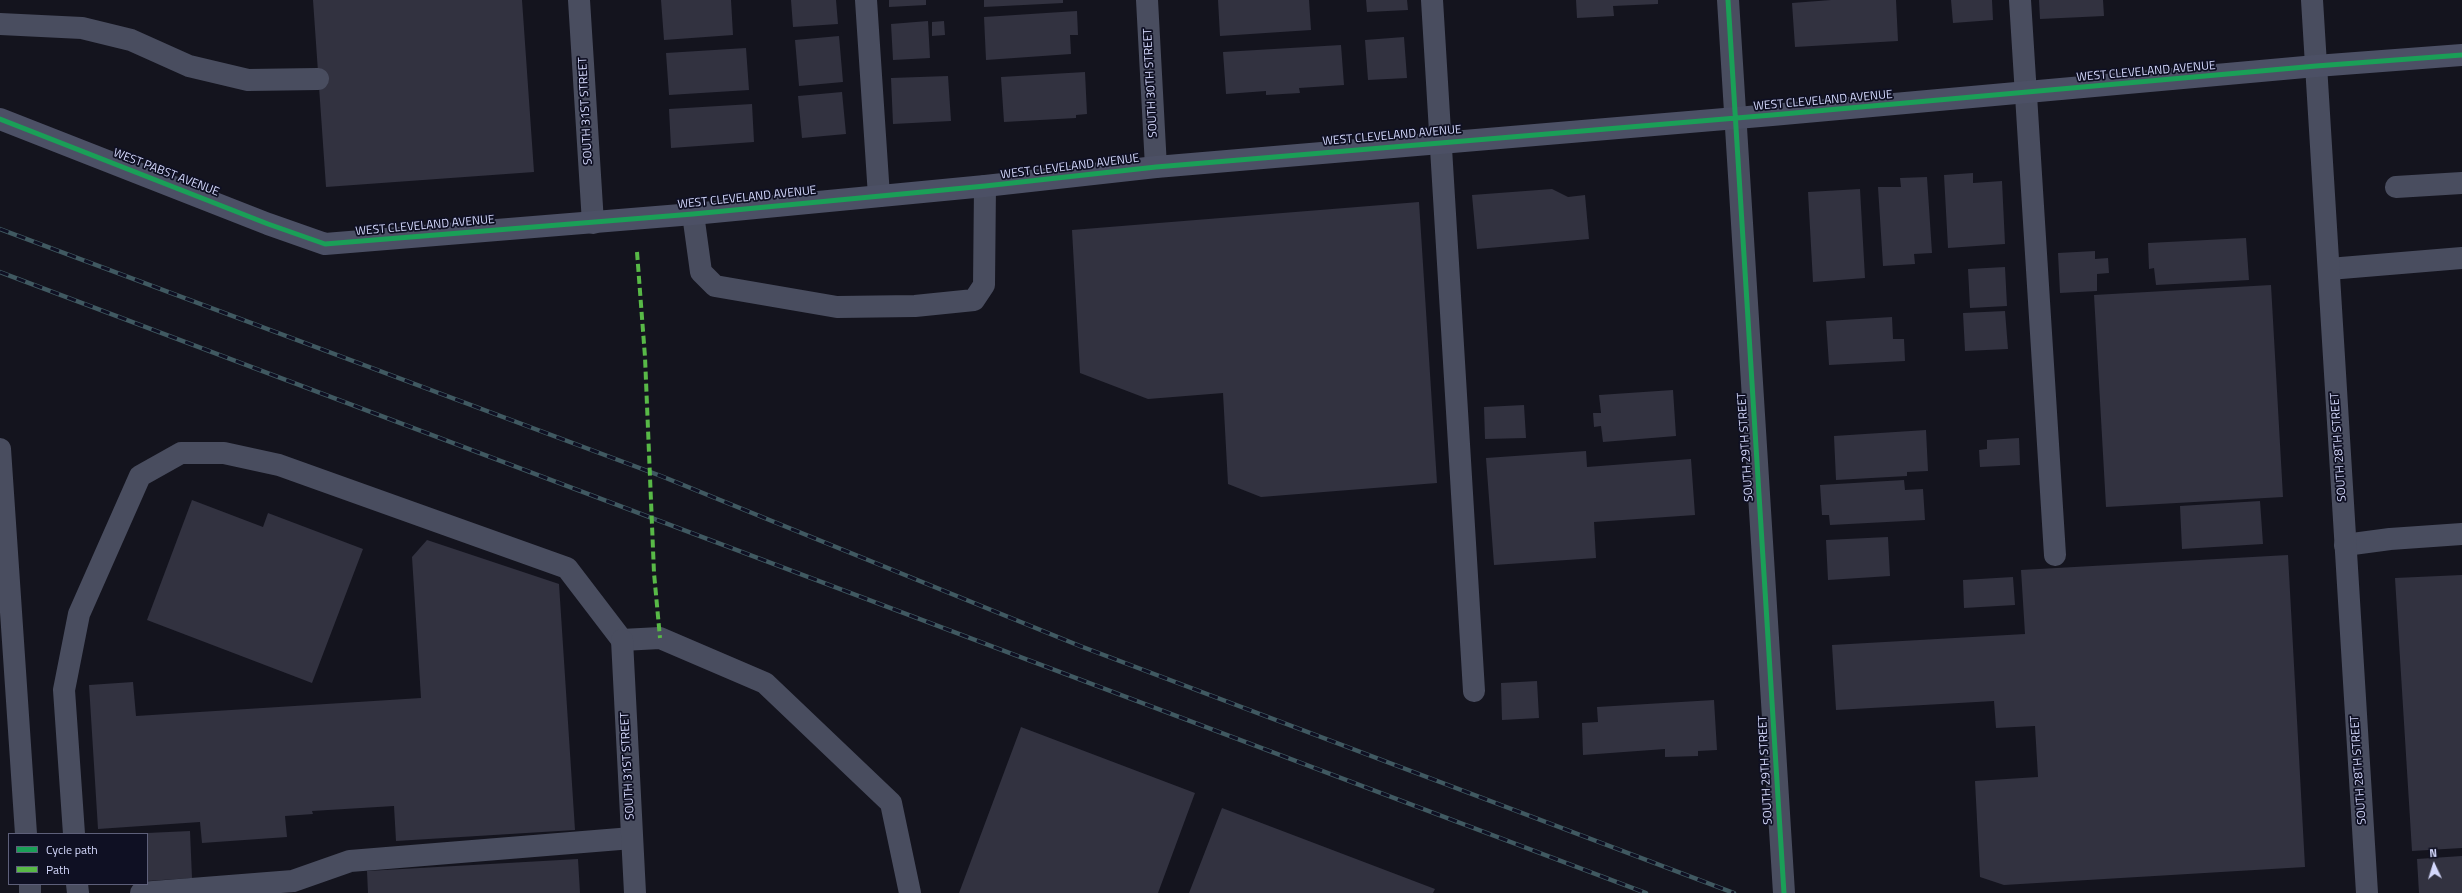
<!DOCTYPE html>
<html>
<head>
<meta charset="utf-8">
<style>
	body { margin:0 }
	#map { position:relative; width:2462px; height:893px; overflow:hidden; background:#14141e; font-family:"Titillium Web",sans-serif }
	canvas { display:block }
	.legend { position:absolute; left:8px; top:833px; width:140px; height:52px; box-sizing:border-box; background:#0f1023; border:1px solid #5e607a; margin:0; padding:5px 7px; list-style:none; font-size:12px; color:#d4d8fc }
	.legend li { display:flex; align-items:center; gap:8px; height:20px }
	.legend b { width:20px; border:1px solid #5e607a }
	.north { position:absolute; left:2414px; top:845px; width:40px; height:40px; -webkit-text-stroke:3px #0f1023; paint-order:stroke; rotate:356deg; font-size:11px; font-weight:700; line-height:16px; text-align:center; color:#d4d8fc }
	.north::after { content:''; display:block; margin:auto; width:14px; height:18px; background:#d4d8fc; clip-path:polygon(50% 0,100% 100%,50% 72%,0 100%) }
</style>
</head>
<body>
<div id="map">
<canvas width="2462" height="893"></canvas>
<ul class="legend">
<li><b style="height:5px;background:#1a9f57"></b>Cycle path</li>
<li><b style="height:5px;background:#58b947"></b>Path</li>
</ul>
<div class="north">N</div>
</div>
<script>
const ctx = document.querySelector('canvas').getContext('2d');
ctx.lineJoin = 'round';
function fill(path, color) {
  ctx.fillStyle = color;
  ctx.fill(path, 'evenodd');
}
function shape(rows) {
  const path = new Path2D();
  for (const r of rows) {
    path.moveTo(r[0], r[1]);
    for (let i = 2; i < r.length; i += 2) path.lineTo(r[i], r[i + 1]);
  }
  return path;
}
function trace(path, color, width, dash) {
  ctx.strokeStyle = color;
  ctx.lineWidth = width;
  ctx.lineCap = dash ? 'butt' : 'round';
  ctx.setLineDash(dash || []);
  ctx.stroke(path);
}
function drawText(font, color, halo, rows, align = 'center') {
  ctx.font = font + ' "Titillium Web",sans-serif';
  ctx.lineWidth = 3.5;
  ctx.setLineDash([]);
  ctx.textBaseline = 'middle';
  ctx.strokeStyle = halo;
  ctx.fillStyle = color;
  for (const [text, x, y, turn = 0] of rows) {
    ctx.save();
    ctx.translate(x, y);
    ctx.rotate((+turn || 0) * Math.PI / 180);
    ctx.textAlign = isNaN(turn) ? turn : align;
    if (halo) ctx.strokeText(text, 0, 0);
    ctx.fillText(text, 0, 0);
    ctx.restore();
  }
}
fill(shape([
	[313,0,522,0,534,172,326,187],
	[661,0,731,0,733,35,664,40],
	[791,0,836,0,838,24,793,27],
	[889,0,926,0,926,5,889,7],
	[984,0,1063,0,1063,3,984,7],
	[1218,0,1309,0,1311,30,1220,36],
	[1366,0,1407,0,1408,10,1367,12],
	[1576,0,1658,0,1658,4,1613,6,1614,16,1577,18],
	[1896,0,1898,41,1795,47,1792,3,1831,0],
	[1951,0,1992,0,1993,20,1953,23],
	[2039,0,2103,0,2104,16,2040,19],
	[1077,11,1078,35,1070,35,1071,54,986,60,984,17],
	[928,21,930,58,893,60,891,24],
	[944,21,945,35,932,36,932,22],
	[839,36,843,82,799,86,795,40],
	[1404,37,1407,78,1368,80,1365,40],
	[1341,45,1344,85,1299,88,1300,93,1266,95,1266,91,1226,94,1223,52],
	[746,48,749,90,669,95,666,53],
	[1085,72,1087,114,1076,115,1076,118,1004,122,1001,77],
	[948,76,951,121,893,124,891,78],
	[842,92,846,134,802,138,798,96],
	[752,104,754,142,671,148,669,109],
	[1973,173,1973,183,2002,181,2005,244,1948,248,1944,175],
	[1927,177,1932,253,1914,254,1915,264,1883,266,1878,187,1901,187,1900,178],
	[1552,189,1568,197,1585,195,1589,239,1477,249,1472,195],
	[1860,189,1865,278,1813,282,1808,192],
	[1419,202,1437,483,1261,497,1228,484,1223,393,1148,399,1080,373,1072,230],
	[2246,238,2249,280,2156,285,2154,268,2149,269,2148,243],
	[2095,251,2095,259,2108,258,2109,273,2097,274,2097,291,2060,293,2058,253],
	[2005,267,2007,306,1970,308,1968,269],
	[2271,285,2283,497,2106,507,2094,295],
	[2005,311,2008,349,1965,351,1963,313],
	[1892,317,1893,339,1904,339,1905,361,1829,365,1826,321],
	[1673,390,1676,436,1603,442,1601,426,1594,427,1593,413,1601,413,1599,395],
	[1524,405,1526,438,1485,439,1484,407],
	[1926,430,1928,471,1907,472,1907,476,1836,480,1834,436],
	[2019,438,2020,465,1980,467,1979,450,1987,449,1987,440],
	[1586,451,1587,467,1691,459,1695,515,1594,522,1596,558,1494,565,1486,458],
	[1904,480,1905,490,1923,489,1925,520,1830,525,1829,515,1822,515,1820,485],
	[192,500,263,527,268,513,363,549,312,683,147,620],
	[2260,501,2263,544,2182,549,2180,506],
	[1888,537,1890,576,1828,580,1826,540],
	[427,540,559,584,575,830,396,841,394,806,312,811,313,814,285,816,287,837,202,843,200,822,98,829,89,685,133,682,136,716,421,698,412,557],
	[2288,555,2305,867,2004,885,1980,877,1975,781,2038,777,2035,726,1996,728,1994,701,1836,710,1832,645,2025,634,2021,570],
	[2462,575,2462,848,2412,851,2395,578],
	[2013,577,2015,605,1964,608,1963,580],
	[1537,681,1539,718,1502,720,1501,683],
	[1714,700,1717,750,1698,751,1698,756,1665,757,1665,749,1583,755,1582,723,1598,722,1597,707],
	[1021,727,1195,793,1158,893,959,893],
	[1222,808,1435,889,1433,893,1189,893],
	[190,831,192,878,147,881,147,833],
	[2462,856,2462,893,2419,893,2417,859],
	[578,859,580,893,368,893,367,871]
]), '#323240');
trace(shape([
	[866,0,879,196],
	[1432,0,1474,691],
	[2020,0,2055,555],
	[0,24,82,28,131,40,189,66,248,80,318,79],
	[2396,187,2462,183],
	[693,214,701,272,715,286,837,307,915,306,974,300,984,285,985,186],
	[2329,269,2462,258],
	[0,449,26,834],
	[2345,545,2390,539,2462,534],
	[74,834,64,690,79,614,140,476,181,453,224,453,279,465,567,568,622,640,660,638,765,683,891,803,910,893],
	[30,884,30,893],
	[77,884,78,893],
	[141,893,293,881,350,861,632,838]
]), '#494d5f', 22);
trace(shape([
	[579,0,593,223],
	[1147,0,1156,167],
	[1728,0,1784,893],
	[2312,0,2367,893],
	[622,640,635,893]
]), '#494d5f', 22);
trace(shape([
	[0,119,268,224,325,244,693,214,985,186,1156,167,1772,115,2316,66,2462,55]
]), '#4c5065', 22);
const rail = shape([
	[0,229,661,476,1080,646,1734,893],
	[0,272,1646,893]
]);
trace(rail, '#405961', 4.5);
trace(rail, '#0f1023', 3, [9]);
trace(shape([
	[637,252,645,357,654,573,660,638]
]), '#58b947', 4, [8, 4]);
trace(shape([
	[1728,0,1784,893],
	[0,119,268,224,325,244,693,214,985,186,1156,167,1772,115,2316,66,2462,55]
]), '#1a9f57', 5);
drawText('12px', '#d4d8fc', '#0f1023', [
	["WEST CLEVELAND AVENUE",2146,72,-5],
	["SOUTH 30TH STREET",1151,83,-93],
	["WEST CLEVELAND AVENUE",1823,101,-5],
	["SOUTH 31ST STREET",586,111,-93],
	["WEST CLEVELAND AVENUE",1392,136,-5],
	["WEST CLEVELAND AVENUE",1070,167,-7],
	["WEST PABST AVENUE",166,173,21],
	["WEST CLEVELAND AVENUE",747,198,-6],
	["WEST CLEVELAND AVENUE",425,226,-5],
	["SOUTH 29TH STREET",1746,447,-94],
	["SOUTH 28TH STREET",2339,447,-94],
	["SOUTH 31ST STREET",628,766,-93],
	["SOUTH 29TH STREET",1766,770,-93],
	["SOUTH 28TH STREET",2359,770,-94]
]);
</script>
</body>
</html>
